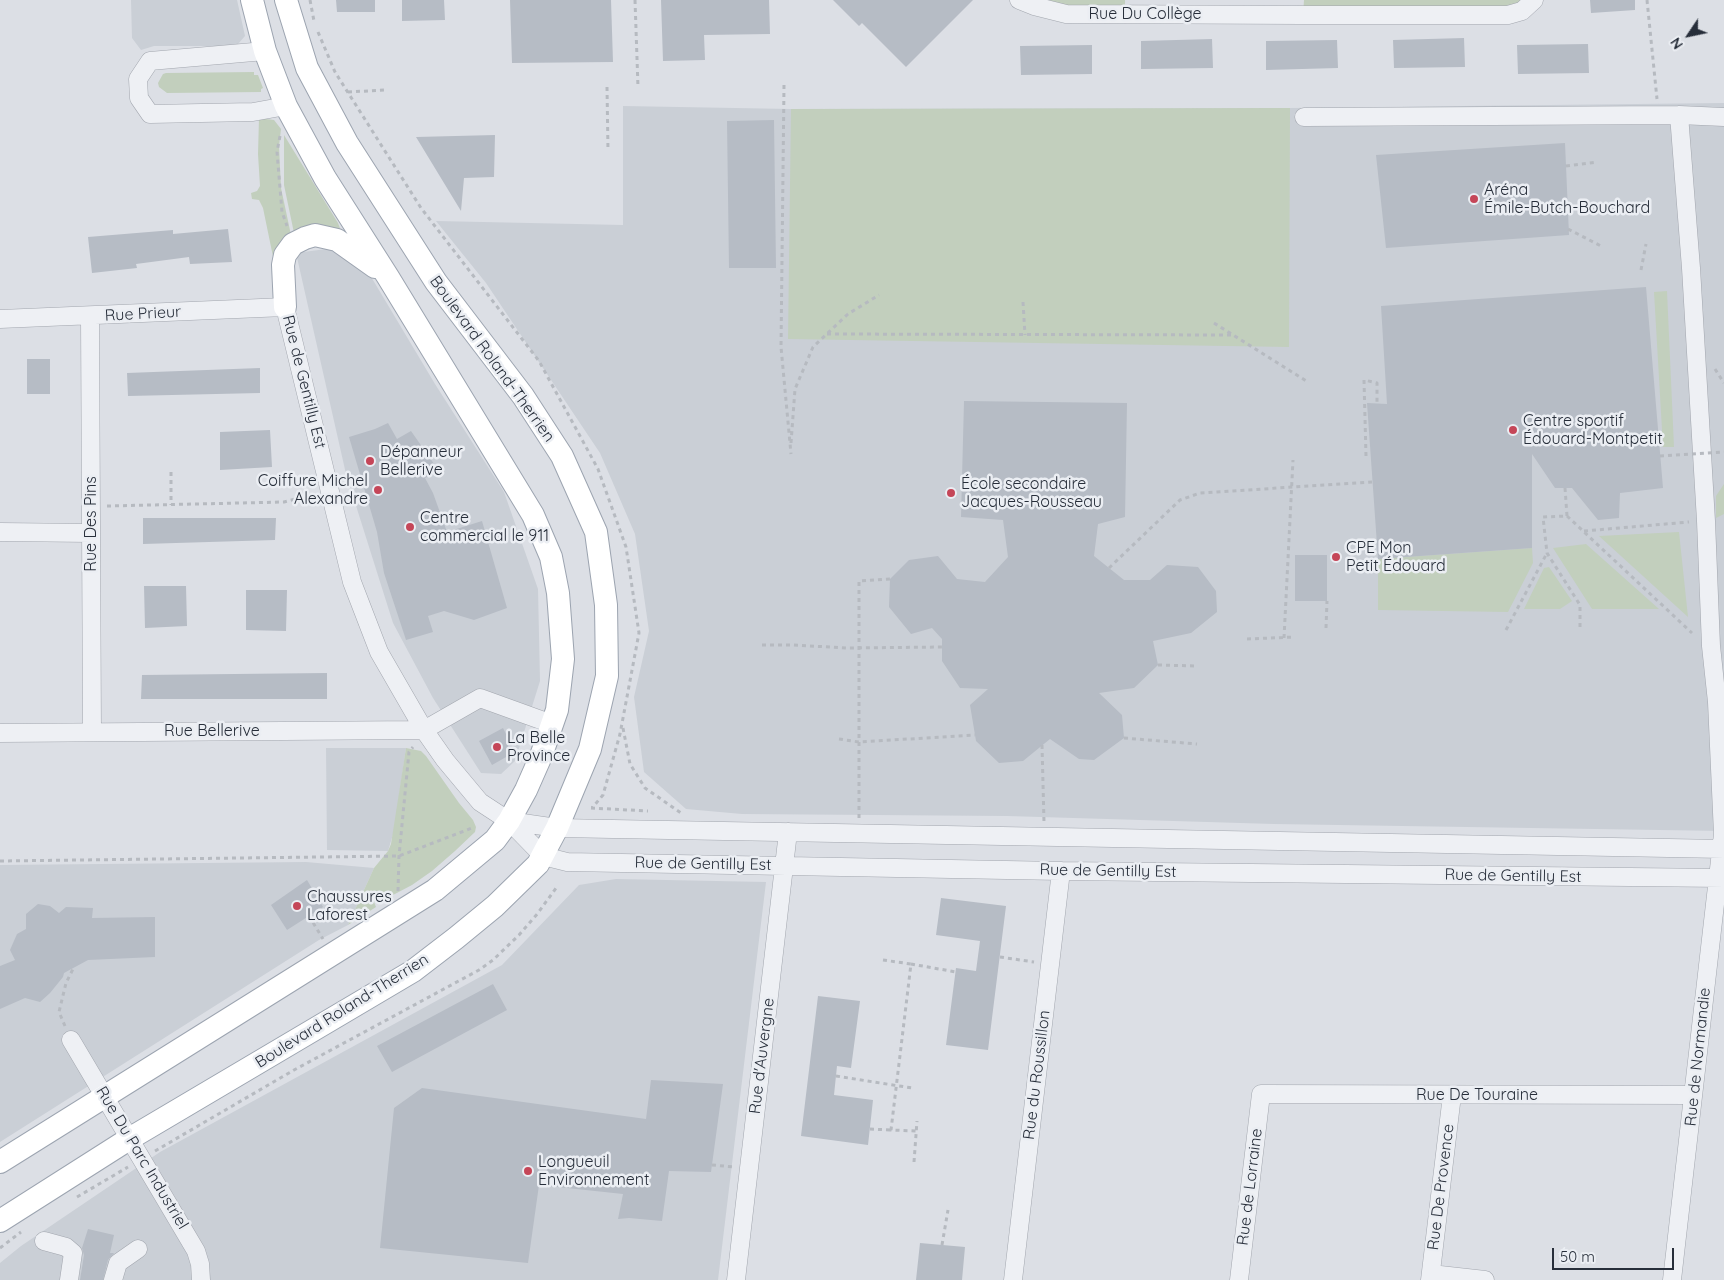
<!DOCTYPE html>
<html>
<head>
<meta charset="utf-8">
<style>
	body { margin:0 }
	#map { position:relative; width:1724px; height:1280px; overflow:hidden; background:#dcdfe5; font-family:Quicksand,sans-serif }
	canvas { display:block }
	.north { position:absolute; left:1664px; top:10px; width:50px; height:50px; -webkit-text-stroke:4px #ebeef3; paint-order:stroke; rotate:236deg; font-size:14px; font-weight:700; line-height:20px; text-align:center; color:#272e3a }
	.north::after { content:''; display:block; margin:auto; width:18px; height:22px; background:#272e3a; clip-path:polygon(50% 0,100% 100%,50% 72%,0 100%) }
	.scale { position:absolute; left:1552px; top:1248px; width:122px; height:22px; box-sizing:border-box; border:2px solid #272e3a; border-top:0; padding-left:6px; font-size:15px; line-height:18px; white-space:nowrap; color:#272e3a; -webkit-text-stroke:4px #ebeef3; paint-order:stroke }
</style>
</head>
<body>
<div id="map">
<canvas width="1724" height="1280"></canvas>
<div class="north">N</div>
<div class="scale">50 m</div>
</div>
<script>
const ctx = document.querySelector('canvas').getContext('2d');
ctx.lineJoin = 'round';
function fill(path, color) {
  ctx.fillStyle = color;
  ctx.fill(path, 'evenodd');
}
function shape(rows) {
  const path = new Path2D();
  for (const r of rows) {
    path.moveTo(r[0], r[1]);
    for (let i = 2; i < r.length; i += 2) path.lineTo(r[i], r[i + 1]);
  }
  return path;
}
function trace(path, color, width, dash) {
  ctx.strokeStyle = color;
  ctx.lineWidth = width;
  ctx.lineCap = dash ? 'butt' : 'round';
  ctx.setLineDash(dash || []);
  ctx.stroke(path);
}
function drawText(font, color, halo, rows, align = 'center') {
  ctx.font = font + ' Quicksand,sans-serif';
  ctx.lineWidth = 5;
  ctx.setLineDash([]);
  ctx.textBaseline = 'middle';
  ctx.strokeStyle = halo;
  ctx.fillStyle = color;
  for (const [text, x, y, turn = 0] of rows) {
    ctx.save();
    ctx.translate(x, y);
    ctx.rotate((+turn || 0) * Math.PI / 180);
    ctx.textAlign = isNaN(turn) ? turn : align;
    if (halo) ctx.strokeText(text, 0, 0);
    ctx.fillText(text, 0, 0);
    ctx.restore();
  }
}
fill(shape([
	[131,0,237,0,245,36,238,44,234,46,154,46,141,50,132,38],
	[1724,103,1724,831,1274,824,1007,816,742,814,686,809,644,772,634,697,649,631,635,534,600,453,486,283,436,221,623,225,623,106,791,109,1290,108],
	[341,247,364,265,435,384,504,492,538,589,540,681,515,761,501,774,481,773,433,698,393,623,346,474,296,253],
	[326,748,406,748,394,831,388,851,327,850],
	[306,862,374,868,348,925,319,940,0,1142,0,865],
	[616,879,766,882,718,1280,0,1280,0,1263,21,1246,160,1152,502,965,579,885]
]), '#cacfd6');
fill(shape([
	[1019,0,1125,0,1125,13],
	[1304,0,1534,0,1522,11,1303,15],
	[254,72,254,75,258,75,263,88,261,89,261,92,167,93,159,87,158,83,163,74,166,73],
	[1290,108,1289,347,788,339,791,109],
	[259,118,274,120,281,129,279,146,281,188,291,235,277,276,263,208,259,200,252,199,251,193,257,191,260,186,258,154],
	[284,135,338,223,341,231,294,233,284,185],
	[1667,291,1674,447,1663,447,1654,292],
	[1724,484,1724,514,1716,518,1716,496],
	[1679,532,1688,617,1599,536],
	[1586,544,1659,609,1592,609,1553,548],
	[1532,548,1533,563,1508,612,1378,610,1378,559],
	[1549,567,1572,601,1560,609,1524,609,1544,568],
	[406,748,421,751,426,756,459,803,473,820,476,827,475,832,455,851,432,871,412,885,393,895,391,891,374,902,376,907,348,925,374,868,388,851,391,844]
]), '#c2cfbd');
fill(shape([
	[336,0,375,0,375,12,337,12],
	[402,0,444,0,445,20,402,21],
	[510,0,611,0,613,62,512,63],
	[661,0,769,0,770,34,704,35,705,60,663,61],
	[833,0,973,0,906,67,862,23,859,26],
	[1590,0,1635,0,1635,10,1591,13],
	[1464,38,1465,67,1394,68,1393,40],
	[1212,39,1213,68,1141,69,1141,41],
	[1337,40,1338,68,1266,70,1266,41],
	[1588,44,1589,73,1518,74,1517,45],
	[1092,45,1092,74,1021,75,1020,46],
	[774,120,776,268,729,268,727,121],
	[495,135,494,177,464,178,461,211,416,137],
	[1565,143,1569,235,1386,248,1376,155],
	[228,229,232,262,190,264,189,257,136,264,137,268,92,273,88,237,173,230,173,234],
	[1646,287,1663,488,1620,493,1619,518,1598,520,1572,488,1555,488,1532,454,1532,548,1378,559,1367,403,1387,404,1381,306],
	[27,359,50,359,50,394,27,394],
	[260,368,260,393,128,396,127,373],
	[964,401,1127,403,1125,517,1098,524,1094,556,1124,580,1150,580,1167,565,1198,567,1216,591,1217,612,1191,633,1153,641,1158,665,1134,688,1099,693,1122,715,1124,738,1094,760,1079,759,1050,739,1023,761,999,763,976,741,970,705,988,689,960,688,942,661,942,639,932,628,911,634,889,607,890,579,909,560,938,556,957,579,985,582,1008,557,1003,520,961,517],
	[388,423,397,439,411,431,439,471,425,478,433,493,447,532,482,521,507,608,474,620,444,611,428,616,433,632,406,640,384,573,377,532,349,437,375,429],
	[270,430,272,467,220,470,220,432],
	[143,518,276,518,275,540,143,544],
	[1295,555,1327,555,1327,601,1295,601],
	[144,586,186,586,187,626,145,628],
	[246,590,287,590,286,631,246,630],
	[327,673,327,699,141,699,142,675],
	[503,728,515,752,492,765,479,741],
	[307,880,323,907,287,930,271,905],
	[941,898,1006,906,988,1050,946,1045,956,968,976,971,980,941,936,935],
	[38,904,50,906,59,913,66,907,93,908,92,918,155,917,155,957,88,960,64,973,63,977,50,993,40,1002,25,998,0,1009,0,966,15,960,10,950,17,934,26,929,26,914],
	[493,984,507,1010,392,1072,377,1046],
	[818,996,860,1001,851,1068,837,1066,834,1095,873,1100,868,1145,801,1136],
	[651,1080,723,1084,711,1172,669,1171,662,1221,629,1218,618,1219,623,1194,539,1185,528,1263,380,1248,394,1108,422,1088,646,1119],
	[88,1229,114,1235,110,1253,114,1253,108,1260,103,1280,80,1280,84,1255,82,1248],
	[920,1243,965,1247,962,1280,916,1280]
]), '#b6bcc5');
const minor = shape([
	[1019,0,1034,6,1066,14,1303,15,1508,15,1522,11,1534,0],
	[265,51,150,61,138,79,139,98,150,114,253,112,286,106],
	[1304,117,1679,115,1724,117],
	[90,317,92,732],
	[0,319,285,307,352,582,379,652,424,730,445,760,480,802,509,821,543,856,567,862,1061,871,1724,878],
	[0,532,91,533],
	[0,733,424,730,480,698,552,724],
	[509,821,557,828,1724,849],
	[71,1040,196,1251,200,1264,201,1280],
	[44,1241,66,1247,73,1253,69,1280],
	[1431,1274,1485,1280],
	[113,1280,118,1263,138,1249],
	[736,1280,788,832],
	[1013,1280,1061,871],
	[1239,1280,1261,1094,1693,1095],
	[1430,1280,1452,1095],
	[1672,1280,1723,834,1717,702,1711,646,1706,521,1691,268,1679,115]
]);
const major = shape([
	[285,307,283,265,285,255,293,244,305,238,315,235,337,240,375,267],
	[0,1162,435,890,495,840,509,821,526,790,541,756,557,710,563,659,558,593,551,557,533,515,388,277,325,178,286,106,265,51,252,0],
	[0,1221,129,1139,413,971,456,938,495,906,538,864,557,828,590,749,607,676,606,605,596,532,562,456,523,396,436,282,347,143,307,68,286,0]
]);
trace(minor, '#a2a6ae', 19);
trace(major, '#9ca4b0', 24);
trace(shape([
	[310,0,314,21],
	[635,0,638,87],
	[1647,0,1657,99],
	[318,32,335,72,421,208,539,361,598,469,626,547,639,633,620,734,603,795,592,808],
	[784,85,781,347,791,454],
	[607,87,608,151],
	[348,92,385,90],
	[280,136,277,152,282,212,287,226],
	[1566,166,1597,162],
	[1568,229,1601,246],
	[1641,270,1646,244],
	[1023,302,1025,335],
	[1214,323,1308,382],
	[827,334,1233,335],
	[1715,369,1724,383],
	[791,443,795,389,813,347,848,314,879,295],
	[1366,456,1364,380,1377,383,1377,403],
	[171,472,171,505],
	[1565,488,1567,516,1543,517,1547,553,1580,605,1580,631],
	[107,506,284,502,314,494],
	[1567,516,1692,633],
	[1584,531,1689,522],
	[1326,628,1327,601],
	[1506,630,1547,553],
	[1284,638,1293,460],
	[1247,639,1294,637],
	[762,645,794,645,846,648,942,647],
	[1158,665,1197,666],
	[623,728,630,764,645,788,681,813],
	[1124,738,1197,744],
	[839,739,859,742,975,735],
	[1042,745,1044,822],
	[591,808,648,811],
	[859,818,859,581,890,579],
	[0,861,399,856,472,828],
	[398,891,399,856,409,752,413,747],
	[309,916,323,939],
	[1000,957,1034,962],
	[883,960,911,964,891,1130,917,1131],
	[911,964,956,972],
	[65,1026,59,1012,66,983,74,967],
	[836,1076,912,1088],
	[870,1129,891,1130],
	[155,1151,294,1070,479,970,493,960,519,935,538,913,556,888],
	[914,1162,917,1121],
	[712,1165,734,1167],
	[77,1197,128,1167],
	[942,1245,948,1210],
	[0,1248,21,1232]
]), '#b6bac0', 3, [4, 4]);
trace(minor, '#eef0f4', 18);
trace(major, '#fff', 22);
trace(shape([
	[1660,456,1724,452],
	[1109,568,1180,500,1200,493,1372,482]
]), '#b6bac0', 3, [4, 4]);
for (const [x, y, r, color] of [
	[1474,199,5,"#c54658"],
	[1513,430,5,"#c54658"],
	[370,461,5,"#c54658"],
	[378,490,5,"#c54658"],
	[951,493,5,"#c54658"],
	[410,527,5,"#c54658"],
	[1336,557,5,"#c54658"],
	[497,747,5,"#c54658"],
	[297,906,5,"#c54658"],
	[528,1171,5,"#c54658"]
]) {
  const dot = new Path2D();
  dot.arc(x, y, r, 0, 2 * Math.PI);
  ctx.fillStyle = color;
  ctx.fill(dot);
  trace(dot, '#ebeef3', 2);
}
drawText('16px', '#272e3a', '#ebeef3', [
	["Rue Du Collège",1145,14],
	["Rue Prieur",143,314,-3],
	["Boulevard Roland-Therrien",492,359,54],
	["Rue de Gentilly Est",304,382,76],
	["Rue Des Pins",91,524,-90],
	["Rue Bellerive",212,731],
	["Rue de Gentilly Est",703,864,1],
	["Rue de Gentilly Est",1108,871,1],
	["Rue de Gentilly Est",1513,876,1],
	["Boulevard Roland-Therrien",342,1011,-32],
	["Rue d'Auvergne",762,1056,-83],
	["Rue de Normandie",1698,1057,-84],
	["Rue du Roussillon",1037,1075,-83],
	["Rue De Touraine",1477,1095],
	["Rue Du Parc Industriel",142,1158,59],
	["Rue de Lorraine",1250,1187,-83],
	["Rue De Provence",1441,1187,-83]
]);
drawText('16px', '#272e3a', '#ebeef3', [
	["Aréna",1484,190],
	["Émile-Butch-Bouchard",1484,208],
	["Centre sportif",1523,421],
	["Édouard-Montpetit",1523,439],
	["Dépanneur",380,452],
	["Bellerive",380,470],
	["Coiffure Michel",368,481,"right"],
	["Alexandre",368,499,"right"],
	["École secondaire",961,484],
	["Jacques-Rousseau",961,502],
	["Centre",420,518],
	["commercial le 911",420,536],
	["CPE Mon",1346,548],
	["Petit Édouard",1346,566],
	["La Belle",507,738],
	["Province",507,756],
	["Chaussures",307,897],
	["Laforest",307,915],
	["Longueuil",538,1162],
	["Environnement",538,1180]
], 'left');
</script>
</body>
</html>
